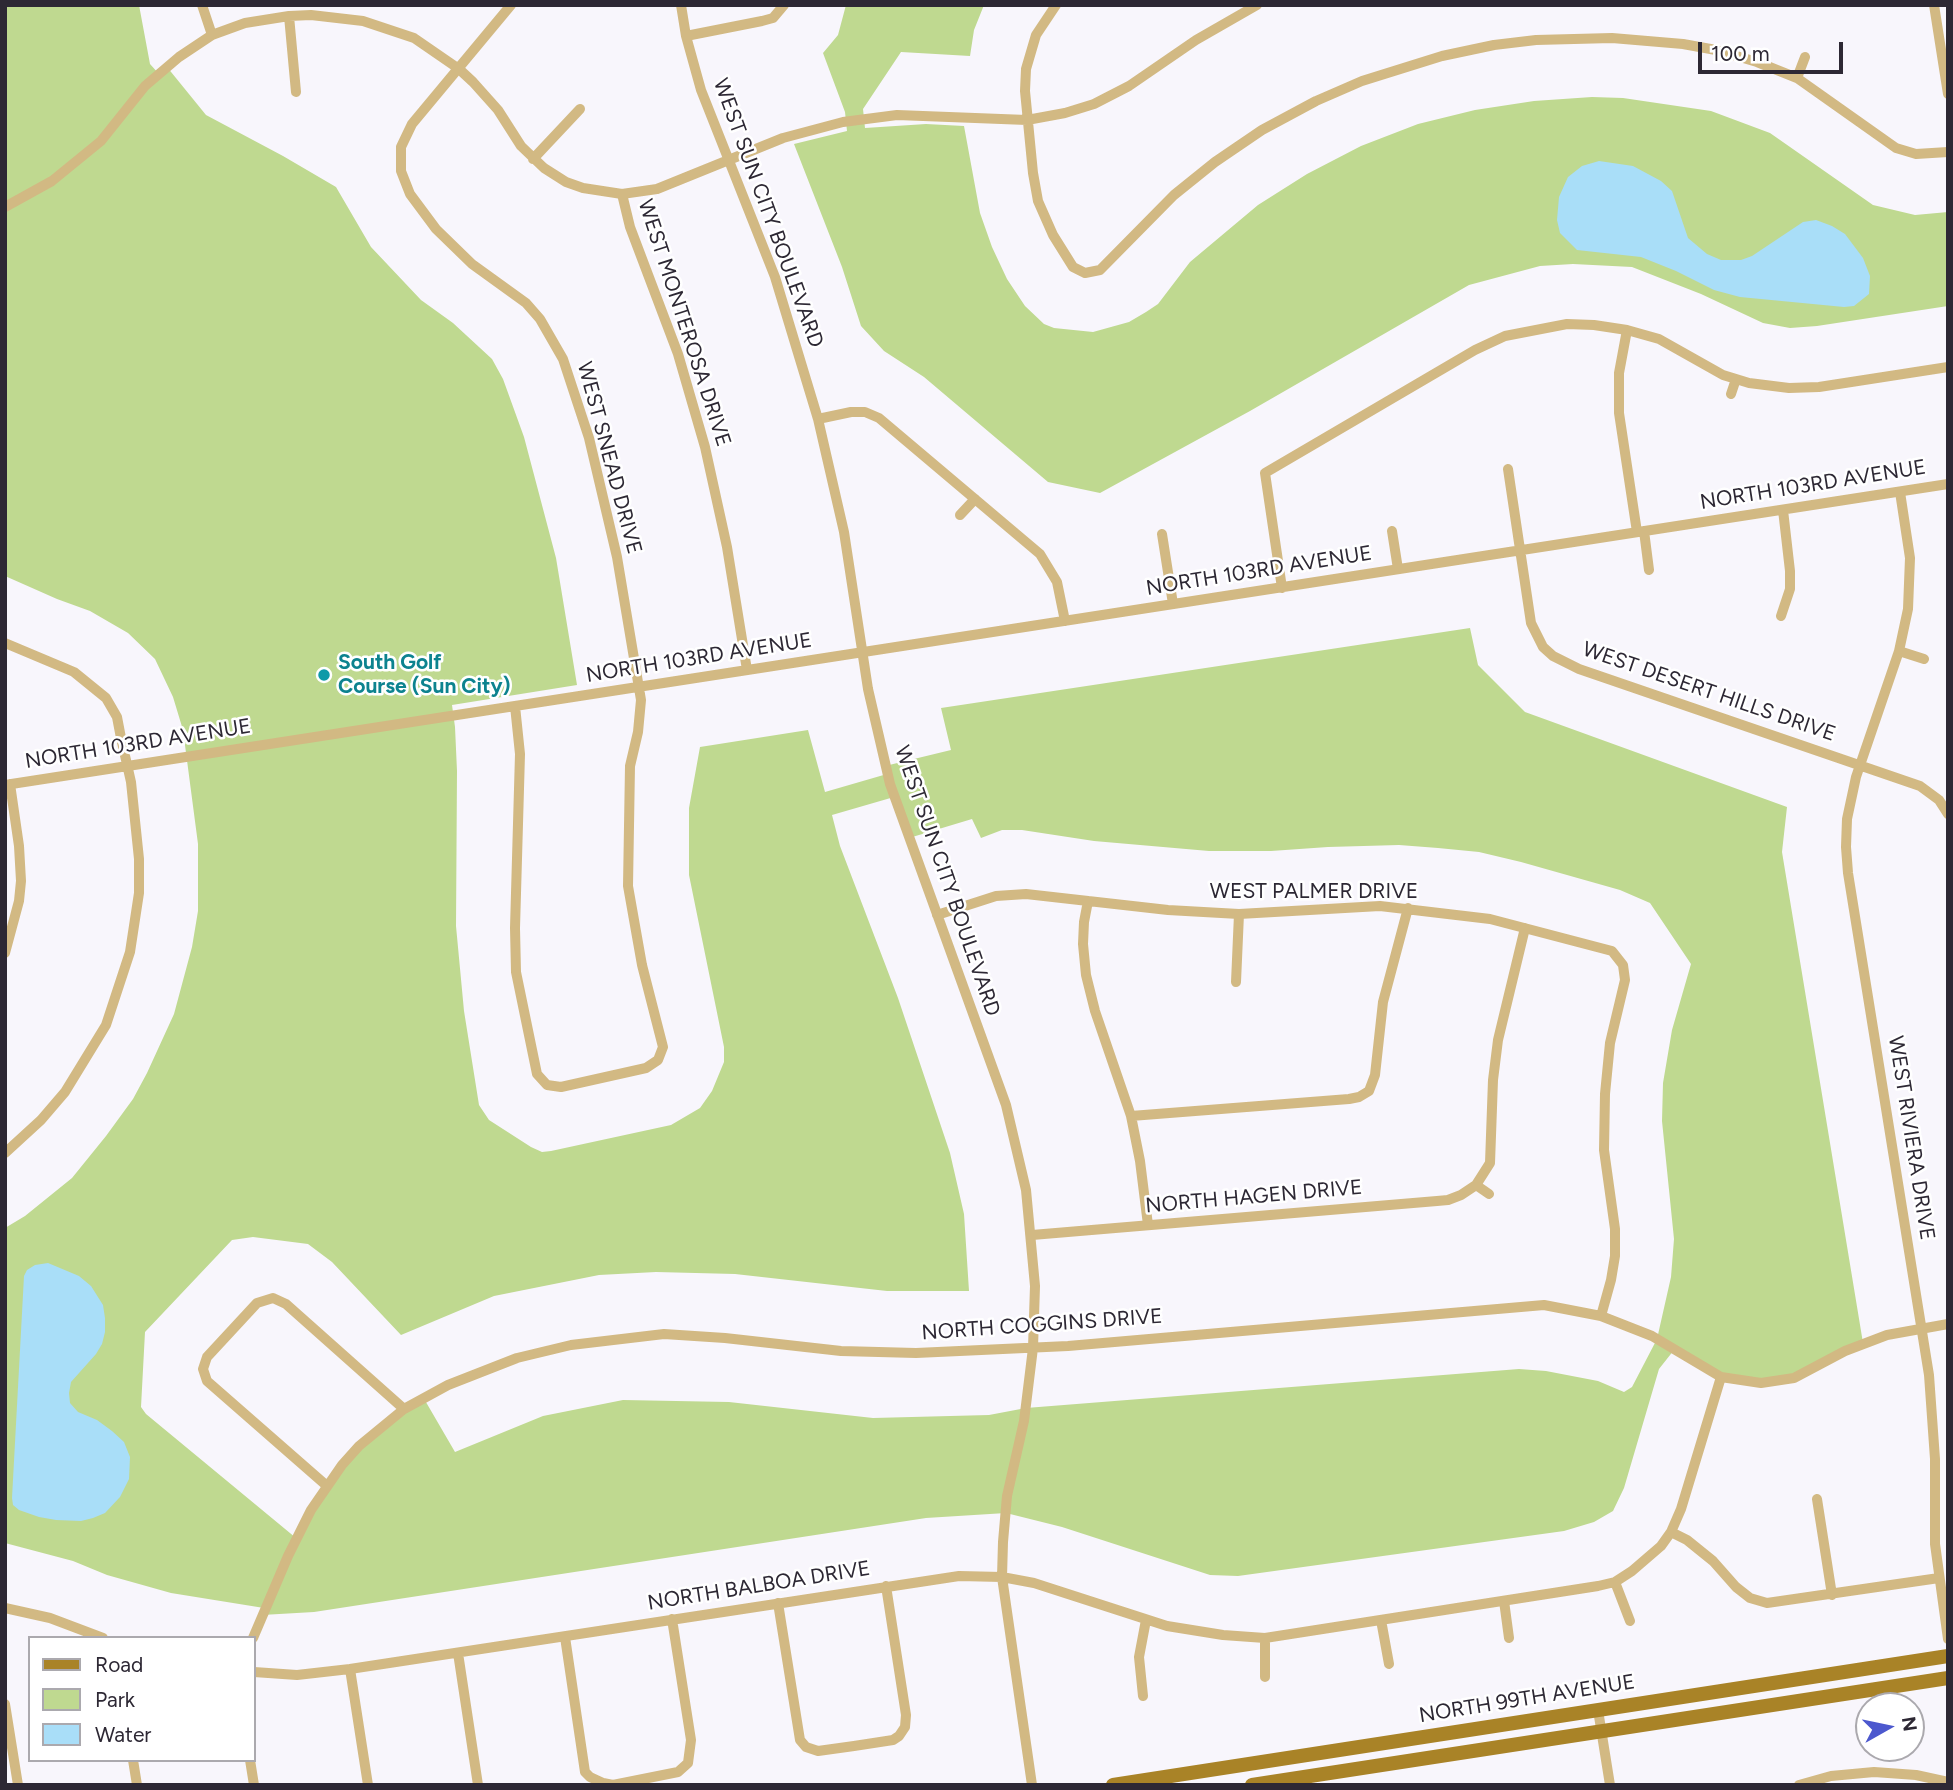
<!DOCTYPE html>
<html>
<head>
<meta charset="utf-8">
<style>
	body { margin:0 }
	#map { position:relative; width:1953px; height:1790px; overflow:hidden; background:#f8f6fc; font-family:Figtree,sans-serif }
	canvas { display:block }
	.frame { position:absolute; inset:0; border:7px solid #2d2834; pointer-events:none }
	.legend { position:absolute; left:28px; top:1636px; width:228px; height:126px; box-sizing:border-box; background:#fff; border:2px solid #aba9ae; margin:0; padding:9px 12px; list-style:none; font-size:21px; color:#2d2834 }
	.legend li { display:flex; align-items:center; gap:14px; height:35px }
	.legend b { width:35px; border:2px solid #aba9ae }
	.north { position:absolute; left:1855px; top:1692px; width:70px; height:70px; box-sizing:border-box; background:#fff; border:2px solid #aba9ae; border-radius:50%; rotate:81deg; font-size:19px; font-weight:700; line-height:28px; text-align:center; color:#2d2834 }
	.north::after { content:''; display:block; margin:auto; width:24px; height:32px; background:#4c58ce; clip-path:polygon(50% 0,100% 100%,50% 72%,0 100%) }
	.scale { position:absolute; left:1698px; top:42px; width:145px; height:32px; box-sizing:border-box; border:4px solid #2d2834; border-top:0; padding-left:9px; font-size:21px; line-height:24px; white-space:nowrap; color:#2d2834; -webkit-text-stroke:5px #fff; paint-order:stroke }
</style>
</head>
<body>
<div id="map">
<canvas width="1953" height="1790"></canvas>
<div class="frame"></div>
<ul class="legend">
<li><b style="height:9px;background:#a98327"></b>Road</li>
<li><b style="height:19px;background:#bfd990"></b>Park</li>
<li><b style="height:19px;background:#a9def8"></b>Water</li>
</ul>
<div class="north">N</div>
<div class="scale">100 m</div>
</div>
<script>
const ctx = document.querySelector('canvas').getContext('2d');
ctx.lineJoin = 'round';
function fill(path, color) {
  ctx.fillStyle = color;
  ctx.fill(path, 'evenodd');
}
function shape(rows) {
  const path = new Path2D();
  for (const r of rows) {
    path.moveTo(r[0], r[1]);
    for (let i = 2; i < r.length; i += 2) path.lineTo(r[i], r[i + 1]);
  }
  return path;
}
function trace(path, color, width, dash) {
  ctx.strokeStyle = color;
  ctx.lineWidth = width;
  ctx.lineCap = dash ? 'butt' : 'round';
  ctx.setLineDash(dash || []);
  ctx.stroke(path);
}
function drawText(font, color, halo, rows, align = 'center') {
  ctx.font = font + ' Figtree,sans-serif';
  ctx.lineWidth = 5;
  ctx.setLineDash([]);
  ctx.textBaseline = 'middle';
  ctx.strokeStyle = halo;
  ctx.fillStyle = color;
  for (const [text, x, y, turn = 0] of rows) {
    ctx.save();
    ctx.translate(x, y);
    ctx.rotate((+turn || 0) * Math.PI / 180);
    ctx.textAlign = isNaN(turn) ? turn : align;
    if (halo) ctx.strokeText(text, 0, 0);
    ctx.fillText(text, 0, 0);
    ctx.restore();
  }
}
fill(shape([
	[5,5,139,5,150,64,159,74,167,67,206,115,283,156,336,187,371,247,421,300,453,323,492,359,503,379,524,437,556,558,577,685,452,705,455,727,457,771,456,926,464,1011,479,1105,489,1120,531,1147,542,1152,551,1151,671,1125,700,1108,712,1091,724,1062,724,1047,689,875,689,808,700,747,808,730,825,792,887,774,885,766,951,750,941,708,1470,628,1478,665,1525,712,1787,807,1782,852,1863,1343,1776,1381,1721,1377,1674,1350,1659,1369,1624,1488,1613,1511,1594,1522,1564,1531,1238,1576,1210,1575,1062,1527,1006,1513,926,1518,314,1612,262,1615,264,1608,171,1593,107,1575,73,1561,5,1543,5,1228,25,1216,72,1178,106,1136,133,1099,147,1073,174,1014,192,947,198,911,198,844,183,730,173,697,155,659,128,633,90,611,57,599,5,576],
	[894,797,909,838,972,819,981,838,1002,830,1022,830,1094,841,1209,851,1271,851,1328,847,1399,845,1438,848,1479,852,1521,862,1620,890,1650,903,1691,964,1672,1030,1663,1083,1662,1121,1674,1239,1671,1277,1657,1339,1632,1387,1624,1392,1598,1381,1546,1371,1519,1369,1026,1408,989,1415,873,1418,729,1402,623,1400,543,1416,455,1452,423,1397,342,1465,296,1538,146,1414,141,1407,145,1332,232,1240,253,1237,308,1244,332,1262,401,1335,494,1296,599,1275,656,1272,735,1274,887,1291,969,1291,964,1214,950,1153,898,998,840,846,832,815],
	[846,5,984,5,974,30,970,56,901,52,863,109,865,128,926,124,964,126,980,213,992,247,1007,279,1025,306,1044,324,1054,328,1093,332,1129,322,1146,312,1158,304,1190,262,1258,205,1307,174,1361,146,1418,124,1475,110,1534,101,1592,97,1623,98,1711,111,1770,133,1873,205,1915,215,1948,212,1948,306,1817,326,1790,328,1763,323,1701,294,1632,267,1573,264,1540,266,1469,285,1250,411,1100,493,1048,482,924,377,884,351,861,326,842,267,794,144,847,131,845,112,823,53,838,35]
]), '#bfd990');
fill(shape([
	[1599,161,1633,166,1661,181,1672,191,1688,238,1707,254,1721,260,1741,260,1752,256,1803,222,1816,220,1832,226,1845,234,1863,258,1870,276,1869,294,1854,306,1844,307,1740,297,1714,290,1676,271,1641,257,1577,250,1560,233,1557,220,1559,197,1568,177,1582,166],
	[48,1263,79,1276,91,1286,103,1305,105,1318,105,1332,102,1344,96,1354,71,1382,69,1393,70,1403,78,1412,97,1420,112,1431,124,1442,130,1457,129,1479,120,1497,105,1513,93,1518,81,1521,56,1520,39,1517,19,1510,13,1505,12,1498,24,1276,27,1270,35,1265]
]), '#a9def8');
trace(shape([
	[202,5,212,35],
	[511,5,412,124,401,147,401,171,410,194,436,229,472,264,526,303,540,319,563,359,589,438,617,557,641,700,638,732,630,766,628,886,642,965,663,1047,658,1060,646,1068,561,1087,547,1085,537,1074,516,972,515,928,520,754,515,706],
	[681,5,686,36,701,90,775,277,818,419,844,532,868,689,890,784,1006,1105,1026,1190,1035,1286,1033,1348,1024,1421,1007,1496,1003,1542,1002,1577,1032,1785],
	[1056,5,1036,35,1026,69,1025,91,1033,173,1038,201,1053,235,1073,267,1085,273,1100,270,1174,195,1215,162,1262,130,1316,101,1362,81,1442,56,1494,45,1536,40,1612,38,1683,44,1716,50,1757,62,1797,78,1896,148,1916,154,1948,152],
	[1934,5,1948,94],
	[289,16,296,92],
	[686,36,762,21,773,18,784,5],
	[1797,78,1805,57],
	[533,159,580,109],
	[622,194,630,227,678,354,705,447,727,547,747,670],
	[5,207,52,181,101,141,145,86,179,57,212,35,245,23,289,16,311,15,363,21,414,38,459,69,473,82,498,110,521,146,544,168,566,182,583,188,622,194,657,189,783,138,843,122,897,115,1027,120,1065,113,1094,104,1129,86,1196,40,1257,5],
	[1627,330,1619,373,1619,413,1637,532],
	[1731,394,1736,379],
	[818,419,851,412,865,412,879,418,1040,554,1057,582,1065,621],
	[1508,469,1531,623,1543,647,1553,656,1579,669,1920,786,1939,800,1948,814],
	[1900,492,1910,558,1908,609,1899,651,1856,777,1847,819,1846,847,1848,873,1929,1375,1935,1459,1935,1544,1948,1639],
	[960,515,975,499],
	[1392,531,1398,569],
	[1644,531,1649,570],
	[1162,534,1173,604],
	[1282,588,1265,473,1475,350,1505,336,1567,324,1594,325,1627,330,1659,339,1723,375,1749,383,1789,388,1819,387,1948,367],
	[1781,616,1790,589,1790,571,1783,510],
	[5,643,74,672,106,698,117,717,121,738,131,782,139,859,139,893,130,952,106,1025,65,1092,41,1120,5,1153],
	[1899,651,1924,659],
	[5,785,1948,484],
	[1088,901,1084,922,1083,944,1086,975,1095,1011,1131,1116,1140,1161,1148,1225],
	[937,915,996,896,1026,894,1168,910,1239,914,1380,906,1490,919,1612,951,1623,965,1625,980,1610,1043,1605,1094,1604,1150,1615,1229,1615,1256,1611,1280,1601,1316],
	[5,953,19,901,21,881,19,846,10,784],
	[1236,982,1239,914],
	[1131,1116,1349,1099,1359,1097,1369,1091,1375,1075,1383,1002,1408,908],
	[1476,1185,1489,1194],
	[1032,1235,1437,1201,1448,1200,1461,1195,1476,1185,1490,1163,1493,1080,1498,1040,1525,928],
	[327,1486,207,1381,203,1369,207,1357,257,1303,273,1298,286,1304,404,1409],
	[1817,1499,1832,1595],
	[1671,1532,1687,1540,1713,1561,1736,1587,1750,1598,1767,1603,1939,1578],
	[1615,1582,1630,1621],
	[1504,1601,1509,1638],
	[778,1603,800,1740,806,1747,818,1751,854,1746,893,1740,899,1736,905,1727,906,1715,886,1586],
	[5,1608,50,1618,103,1638],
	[1381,1620,1389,1664],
	[565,1637,585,1772,590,1777,603,1783,613,1785,678,1772,688,1763,691,1740,672,1619],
	[253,1638,288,1556,311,1510,342,1465,359,1446,404,1409,448,1385,517,1358,571,1345,664,1334,725,1338,841,1351,916,1353,1068,1346,1544,1305,1601,1316,1652,1336,1721,1377,1761,1383,1794,1378,1845,1351,1887,1335,1948,1324],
	[458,1653,478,1785],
	[350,1669,368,1785],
	[254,1672,297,1675,350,1669,959,1576,1002,1577,1034,1583,1167,1626,1223,1635,1265,1638,1598,1586,1615,1582,1632,1571,1661,1546,1671,1532,1681,1509,1721,1377],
	[1265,1677,1265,1638],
	[1143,1696,1139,1657,1146,1620],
	[5,1704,18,1785],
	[1598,1710,1610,1785],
	[133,1760,137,1785],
	[250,1760,254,1785],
	[1799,1785,1831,1776,1874,1772,1916,1775,1948,1782]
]), '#d2b983', 10);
trace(shape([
	[1113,1785,1948,1656],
	[1252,1785,1948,1678]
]), '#a98327', 14);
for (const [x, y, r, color] of [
	[324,675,7,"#0f9aa8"]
]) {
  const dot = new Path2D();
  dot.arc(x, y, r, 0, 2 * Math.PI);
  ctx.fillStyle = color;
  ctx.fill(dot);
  trace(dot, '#fff', 2.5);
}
drawText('21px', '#2d2834', '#fff', [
	["WEST SUN CITY BOULEVARD",768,213,70],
	["WEST MONTEROSA DRIVE",684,323,72],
	["WEST SNEAD DRIVE",609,458,75],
	["NORTH 103RD AVENUE",1813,485,-9],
	["NORTH 103RD AVENUE",1259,571,-9],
	["NORTH 103RD AVENUE",699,658,-9],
	["WEST DESERT HILLS DRIVE",1709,692,19],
	["NORTH 103RD AVENUE",138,744,-9],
	["WEST SUN CITY BOULEVARD",947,881,71],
	["WEST PALMER DRIVE",1314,892],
	["WEST RIVIERA DRIVE",1911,1138,81],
	["NORTH HAGEN DRIVE",1254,1197,-5],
	["NORTH COGGINS DRIVE",1042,1325,-4],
	["NORTH BALBOA DRIVE",759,1586,-9],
	["NORTH 99TH AVENUE",1527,1699,-9]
]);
drawText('bold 21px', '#0d838f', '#fff', [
	["South Golf",338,663],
	["Course (Sun City)",338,687]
], 'left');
</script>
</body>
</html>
